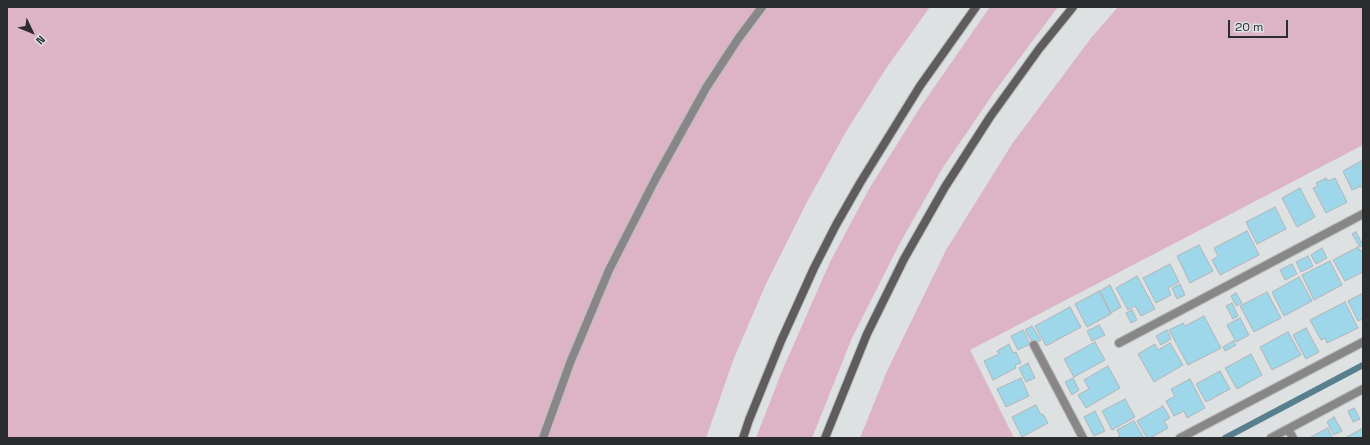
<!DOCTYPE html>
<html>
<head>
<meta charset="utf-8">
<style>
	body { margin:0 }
	#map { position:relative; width:1370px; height:445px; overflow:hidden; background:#dde1e2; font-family:"Space Grotesk",sans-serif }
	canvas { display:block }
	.frame { position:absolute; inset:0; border:8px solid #2b2c2d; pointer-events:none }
	.north { position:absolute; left:12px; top:12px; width:40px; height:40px; -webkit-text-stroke:3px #dde1e2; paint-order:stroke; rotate:133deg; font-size:11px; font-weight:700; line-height:16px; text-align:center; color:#2b2c2d }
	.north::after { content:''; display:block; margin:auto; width:14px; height:18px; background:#2b2c2d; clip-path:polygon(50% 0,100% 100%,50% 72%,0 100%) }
	.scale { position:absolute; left:1228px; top:20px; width:60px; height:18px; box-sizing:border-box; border:2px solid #2b2c2d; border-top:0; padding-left:5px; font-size:12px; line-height:14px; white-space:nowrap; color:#2b2c2d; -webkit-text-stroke:3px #dde1e2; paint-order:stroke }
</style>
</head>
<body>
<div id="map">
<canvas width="1370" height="445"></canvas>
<div class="frame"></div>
<div class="north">N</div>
<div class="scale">20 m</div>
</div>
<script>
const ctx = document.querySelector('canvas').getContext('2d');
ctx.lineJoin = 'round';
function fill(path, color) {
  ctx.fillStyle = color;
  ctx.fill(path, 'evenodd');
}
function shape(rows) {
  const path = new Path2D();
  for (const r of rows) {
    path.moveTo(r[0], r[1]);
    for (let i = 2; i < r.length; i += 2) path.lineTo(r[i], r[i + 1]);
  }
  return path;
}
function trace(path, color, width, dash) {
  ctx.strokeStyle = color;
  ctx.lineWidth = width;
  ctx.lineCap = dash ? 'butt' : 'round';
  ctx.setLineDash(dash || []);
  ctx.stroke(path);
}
fill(shape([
	[7,7,930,7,887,67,847,130,807,202,766,284,734,358,706,438,7,438],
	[990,7,1058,7,995,91,942,169,900,243,852,338,812,438,756,438,782,371,830,262,869,189,919,109],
	[1118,7,1363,7,1363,145,970,350,1014,438,860,438,887,371,946,250,1012,144,1091,38]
]), '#ddb4c5');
trace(shape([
	[1225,438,1363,365]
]), '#587f8d', 6);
const building = shape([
	[1363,160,1363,190,1361,186,1352,190,1343,171,1363,160],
	[1326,178,1328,181,1335,178,1347,202,1326,213,1313,188,1318,186,1316,183,1326,178],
	[1300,188,1315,217,1297,227,1282,198,1300,188],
	[1275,207,1286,229,1257,244,1246,222,1275,207],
	[1247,231,1259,255,1220,275,1212,260,1218,256,1214,248,1247,231],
	[1356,232,1363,245,1360,247,1352,234,1356,232],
	[1199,245,1213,271,1190,283,1177,256,1199,245],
	[1358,247,1360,251,1363,250,1363,272,1345,281,1333,260,1358,247],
	[1322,248,1327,258,1316,264,1311,255,1322,248],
	[1308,256,1313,266,1301,272,1296,262,1308,256],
	[1330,261,1342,285,1314,300,1302,275,1330,261],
	[1170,264,1179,282,1168,288,1171,295,1156,303,1143,278,1170,264],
	[1292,264,1297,274,1285,280,1280,270,1292,264],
	[1137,276,1155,309,1141,316,1135,306,1128,310,1116,288,1137,276],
	[1299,277,1312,301,1284,316,1272,292,1299,277],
	[1180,284,1185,295,1177,299,1172,288,1180,284],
	[1110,285,1121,307,1111,313,1100,291,1110,285],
	[1099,291,1111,314,1087,327,1075,304,1099,291],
	[1267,292,1281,318,1254,332,1240,306,1267,292],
	[1236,293,1242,303,1236,306,1231,296,1236,293],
	[1363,293,1363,319,1358,321,1348,301,1363,293],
	[1345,302,1358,328,1327,343,1325,338,1321,340,1310,320,1345,302],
	[1232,303,1238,316,1233,319,1226,306,1232,303],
	[1070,307,1081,327,1046,346,1035,326,1070,307],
	[1132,310,1137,320,1131,323,1126,313,1132,310],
	[1204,316,1221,348,1188,365,1169,330,1183,323,1185,326,1204,316],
	[1240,318,1249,335,1236,342,1227,325,1240,318],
	[1099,325,1105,335,1092,341,1087,331,1099,325],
	[1032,326,1041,340,1033,344,1025,330,1032,326],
	[1306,328,1319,352,1306,359,1293,335,1306,328],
	[1023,330,1030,344,1018,350,1011,336,1023,330],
	[1167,330,1171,339,1161,345,1156,336,1167,330],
	[1288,332,1301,355,1272,370,1260,347,1288,332],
	[1233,341,1236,345,1225,351,1223,347,1233,341],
	[1095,342,1105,360,1074,377,1064,359,1095,342],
	[1170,343,1183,365,1154,382,1138,354,1155,344,1158,350,1170,343],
	[1009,344,1013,353,1016,352,1021,363,1015,365,1016,368,993,380,984,361,999,354,997,351,1009,344],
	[1251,354,1262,375,1237,389,1225,368,1251,354],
	[1028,363,1035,378,1026,382,1019,368,1028,363],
	[1108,366,1120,388,1086,408,1078,395,1089,389,1084,380,1108,366],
	[1220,371,1230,389,1206,402,1196,384,1220,371],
	[1021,378,1029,396,1006,407,997,389,1021,378],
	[1073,378,1079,390,1072,395,1065,382,1073,378],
	[1190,379,1205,408,1187,418,1184,411,1174,416,1166,401,1175,396,1171,389,1190,379],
	[1125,399,1135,417,1112,430,1102,411,1125,399],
	[1036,405,1041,415,1043,414,1048,423,1022,437,1012,417,1036,405],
	[1163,406,1170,418,1164,421,1168,428,1150,438,1147,438,1137,421,1163,406],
	[1354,408,1360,419,1353,422,1348,411,1354,408],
	[1095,411,1105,431,1094,436,1084,417,1095,411],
	[1334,417,1342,431,1334,435,1327,422,1334,417],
	[1134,421,1144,438,1116,438,1120,436,1117,430,1134,421],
	[1328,428,1333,438,1312,438,1311,437,1328,428],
	[1363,428,1363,438,1345,438,1363,428]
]);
fill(building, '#9ed6ea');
trace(building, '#b1b4b6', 1);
const lane = shape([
	[543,438,570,363,609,270,656,178,706,88,738,39,762,7]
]);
const street = shape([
	[1119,343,1363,214],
	[1034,345,1083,438],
	[1288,429,1293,438],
	[1180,438,1363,342],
	[1271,438,1363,389]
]);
const secondary = shape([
	[743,438,749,420,781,341,814,268,836,225,860,183,920,86,976,7],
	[825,438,867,334,904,259,945,187,990,117,1039,49,1073,7]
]);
trace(lane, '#b9bdbe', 10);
trace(street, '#b9bdbe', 10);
trace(secondary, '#b9bdbe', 10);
trace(lane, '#888687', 8);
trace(street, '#888687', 8);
trace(secondary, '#5e5c5d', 8);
</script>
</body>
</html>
